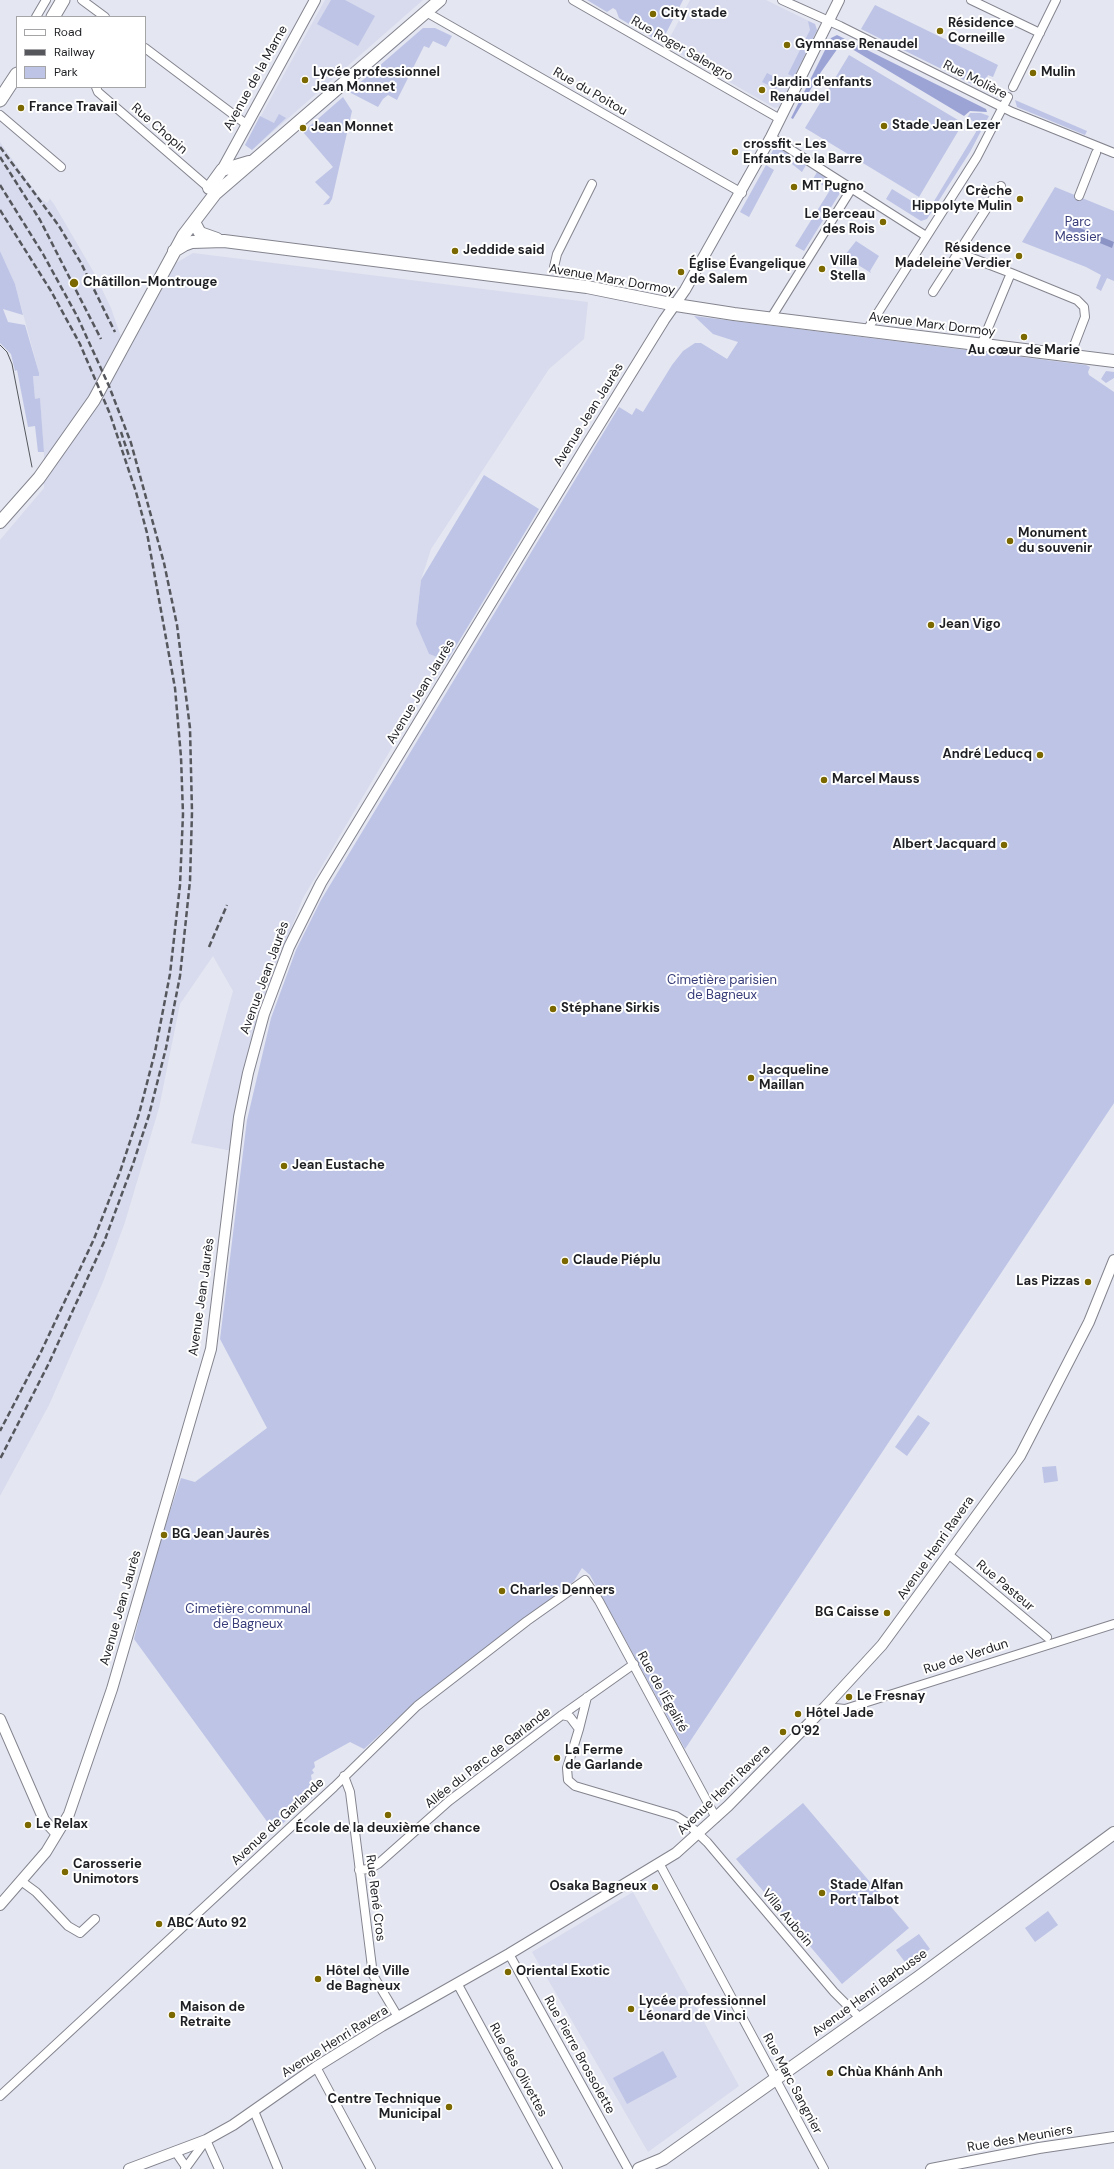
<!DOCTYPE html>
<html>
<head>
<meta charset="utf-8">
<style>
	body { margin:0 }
	#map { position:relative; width:1114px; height:2169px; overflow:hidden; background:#e4e6f1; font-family:"DM Sans",sans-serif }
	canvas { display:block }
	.legend { position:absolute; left:16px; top:16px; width:130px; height:72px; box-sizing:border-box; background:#fff; border:1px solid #a5a5a7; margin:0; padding:5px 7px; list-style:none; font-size:12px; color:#1e1f23 }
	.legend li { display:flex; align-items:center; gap:8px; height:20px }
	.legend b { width:20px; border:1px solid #a5a5a7 }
</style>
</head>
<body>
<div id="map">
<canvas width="1114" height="2169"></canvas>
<ul class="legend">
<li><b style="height:5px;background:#fff"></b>Road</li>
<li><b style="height:5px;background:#55575d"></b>Railway</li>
<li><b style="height:11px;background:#bec4e6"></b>Park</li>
</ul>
</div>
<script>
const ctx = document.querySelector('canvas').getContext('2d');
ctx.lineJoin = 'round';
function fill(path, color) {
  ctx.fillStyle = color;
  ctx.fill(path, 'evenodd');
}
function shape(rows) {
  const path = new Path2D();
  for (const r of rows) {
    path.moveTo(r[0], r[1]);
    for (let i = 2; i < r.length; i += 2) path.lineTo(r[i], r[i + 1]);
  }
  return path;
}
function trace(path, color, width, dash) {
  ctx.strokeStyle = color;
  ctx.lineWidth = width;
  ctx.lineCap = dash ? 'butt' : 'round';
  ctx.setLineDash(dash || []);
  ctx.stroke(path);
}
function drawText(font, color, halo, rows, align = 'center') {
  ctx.font = font + ' "DM Sans",sans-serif';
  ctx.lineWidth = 4;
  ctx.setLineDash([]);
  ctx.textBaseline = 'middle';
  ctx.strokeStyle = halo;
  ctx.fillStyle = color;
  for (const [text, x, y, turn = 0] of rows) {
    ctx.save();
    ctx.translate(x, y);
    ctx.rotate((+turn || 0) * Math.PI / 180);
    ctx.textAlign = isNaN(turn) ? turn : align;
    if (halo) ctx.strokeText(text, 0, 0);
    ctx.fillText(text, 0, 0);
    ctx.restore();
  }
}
fill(shape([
	[325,0,423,0,252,150,245,145],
	[690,0,766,0,815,24,817,30,779,107,775,108,670,48,668,41],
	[0,142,39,197,47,203,50,199,54,204,93,271,111,308,127,354,176,263,193,253,588,302,584,339,549,369,431,549,421,580,416,624,429,654,447,661,397,739,303,898,277,964,248,1057,232,1151,191,1143,233,991,213,956,180,1004,159,1108,125,1222,103,1282,49,1405,0,1496,0,540,44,488,44,454,40,399,35,399,33,376,39,376,39,373,15,284,0,251],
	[633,1892,739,2086,648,2152,532,1952]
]), '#d8dbed');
fill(shape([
	[331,0,345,0,375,16,358,46,317,24],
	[587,0,683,0,663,39,656,40,619,18,616,10,613,8,607,12],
	[875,5,998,65,993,77,988,75,984,84,1001,93,994,95,861,29],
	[808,21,815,24,817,30,794,77,788,74,810,30],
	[423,28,435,28,452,36,446,47,433,41,429,48,424,46,397,100,388,95,383,99,378,107,349,92],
	[407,35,408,37,348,88,347,87],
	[849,55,963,123,919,197,805,128],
	[767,73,781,80,776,89,762,82],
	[338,95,339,96,306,125,305,124],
	[343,97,352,111,332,199,329,204,323,205,330,197,315,182,333,167,303,132],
	[1015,100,1087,131,1085,135,1017,107],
	[970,113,981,113,989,116,970,152,927,219,921,221,886,199,892,189,928,211,976,132,975,122,967,118],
	[279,114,286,118,252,150,245,145,260,116,274,123],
	[778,147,792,156,789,162,782,157,779,158,775,165,768,160,774,148],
	[795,158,806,165,802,172,792,164],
	[766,165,774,170,749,217,740,212],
	[817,172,837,185,840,193,804,251,795,246,830,190,813,179],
	[1055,187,1114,211,1114,281,1107,278,1101,291,1096,288,1101,275,1086,267,1022,242],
	[856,241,879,256,870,271,871,273,842,255,845,255],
	[0,251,15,284,23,315,3,309,8,322,25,325,39,373,39,376,33,376,35,399,40,398,44,452,38,452,35,426,28,427,17,370,15,371,11,354,0,343],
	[694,316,1086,365,1090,367,1088,372,1089,375,1114,392,1114,1103,685,1749,590,1575,582,1568,574,1581,412,1705,364,1749,350,1742,314,1762,315,1767,312,1770,314,1773,311,1775,314,1793,312,1798,274,1831,134,1639,152,1566,181,1478,195,1482,267,1428,220,1339,247,1120,271,1018,296,950,321,900,619,407,632,415,636,408,643,412,672,365,683,351,695,343,701,343,727,359,738,342,713,334],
	[1106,371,1114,372,1114,378,1106,383,1101,379],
	[484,475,539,509,447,661,429,654,416,624,421,580],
	[918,1415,930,1423,907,1456,895,1447],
	[1056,1466,1058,1481,1044,1483,1042,1467],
	[803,1803,909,1928,842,1984,736,1859],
	[1048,1911,1058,1925,1035,1942,1025,1928],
	[919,1934,930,1949,907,1965,896,1950],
	[663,2051,677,2077,627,2104,613,2078]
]), '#bec4e6');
fill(shape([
	[837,35,986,109,987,112,970,111,964,116,847,46,838,48,821,72,793,119,791,118,831,38]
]), '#9ca4d5');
fill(shape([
	[1070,224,1114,242,1112,248,1068,230]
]), '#8c94c5');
const minor = shape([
	[82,0,105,17],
	[573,0,780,119],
	[782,0,840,26,1012,112,1114,153],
	[971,0,1040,33],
	[426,12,742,193],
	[36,17,46,0],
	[145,48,246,124],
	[96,87,98,92,209,188],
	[1013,87,1056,0],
	[0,115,61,167],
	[771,137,926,236],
	[1079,196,1096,153],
	[959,253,1011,273],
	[554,267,557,254,592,184],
	[933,292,1001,186],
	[771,318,852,188],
	[867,330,977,157,1008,97],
	[981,345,1011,273,1077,300,1084,307,1085,317,1070,356],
	[948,1554,1047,1637],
	[825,1707,845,1709,1114,1624],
	[562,1715,570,1717,579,1729,567,1768,568,1780,575,1786,676,1816,687,1823,707,1842,834,1992,860,2018],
	[579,1729,587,1697],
	[344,1776,350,1792,373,1975,398,2017],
	[659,1863,824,2169],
	[359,1870,369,1869,378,1864,449,1801,562,1715,634,1664],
	[21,1881,36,1892,68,1926,80,1933,95,1919],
	[509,1954,628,2169],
	[457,1983,558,2169],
	[316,2067,371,2169],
	[0,2096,334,1787,417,1706,527,1621,585,1580,599,1601,716,1818],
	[254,2111,278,2169],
	[206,2140,219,2169],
	[175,2151,186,2167],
	[185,2169,206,2140]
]);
const tertiary = shape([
	[222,170,315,0],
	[0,1719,44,1820,56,1833],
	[0,1905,46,1852,69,1814,112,1689,211,1349,239,1117,248,1073,264,1014,289,947,321,883,585,448,664,320,685,290,771,137,839,0],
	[129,2169,206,2140,233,2125,316,2067,382,2026,509,1954,676,1853,728,1806,825,1707,882,1645,1020,1456,1089,1322,1114,1260],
	[931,2169,1039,2148,1114,2137]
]);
const secondary = shape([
	[209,188,222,170,249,162],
	[194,222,200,233,217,239],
	[174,251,184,245,192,242,224,241,587,287,676,305,734,314,1114,361],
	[0,522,39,478,94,400,183,236,215,194,440,0],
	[639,2169,663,2159,919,1977,1114,1833]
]);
const primary = shape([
	[53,17,63,0],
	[0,100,17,74]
]);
trace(minor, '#83848e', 10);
trace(tertiary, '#83848e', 12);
trace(secondary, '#83848e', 14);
trace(primary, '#83848e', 15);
trace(minor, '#fff', 8);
trace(tertiary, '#fff', 10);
trace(secondary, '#fff', 12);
trace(primary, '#fff', 13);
trace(shape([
	[0,345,7,352,12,364,32,467]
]), '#55575d', 1);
trace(shape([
	[0,147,59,226,81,263,115,332],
	[0,157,40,220,101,339],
	[0,185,43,254,77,316,109,386,131,443,164,563,177,625,190,728,192,812,190,881,180,976,166,1048,149,1115,133,1164,104,1242,49,1363,0,1459],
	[0,210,51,291,80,344,110,414,136,492,147,533,175,688,181,757,183,814,180,885,170,974,155,1052,139,1114,120,1172,94,1239,40,1354,0,1431],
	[121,432,130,459],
	[209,947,227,905]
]), '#55575d', 2.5, [6, 3]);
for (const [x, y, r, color] of [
	[653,14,4,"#7b6900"],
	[940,31,4,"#7b6900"],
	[787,45,4,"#7b6900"],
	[1033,73,4,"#7b6900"],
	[305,80,4,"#7b6900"],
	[762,90,4,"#7b6900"],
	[21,108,4,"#7b6900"],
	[884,126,4,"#7b6900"],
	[303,128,4,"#7b6900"],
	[735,152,4,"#7b6900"],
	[794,187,4,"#7b6900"],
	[1020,199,4,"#7b6900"],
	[883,222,4,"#7b6900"],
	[455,251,4,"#7b6900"],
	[1019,256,4,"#7b6900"],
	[822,269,4,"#7b6900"],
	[681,272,4,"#7b6900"],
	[74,283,5,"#7b6900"],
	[1024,337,4,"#7b6900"],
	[1010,541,4,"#7b6900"],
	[931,625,4,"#7b6900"],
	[1040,755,4,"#7b6900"],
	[824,780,4,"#7b6900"],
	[1004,845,4,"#7b6900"],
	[553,1009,4,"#7b6900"],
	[751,1078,4,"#7b6900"],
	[284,1166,4,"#7b6900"],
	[565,1261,4,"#7b6900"],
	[1088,1282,4,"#7b6900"],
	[164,1535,4,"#7b6900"],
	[502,1591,4,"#7b6900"],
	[887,1613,4,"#7b6900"],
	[849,1697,4,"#7b6900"],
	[798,1714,4,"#7b6900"],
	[783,1732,4,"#7b6900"],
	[557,1758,4,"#7b6900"],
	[388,1815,4,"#7b6900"],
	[28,1825,4,"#7b6900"],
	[65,1872,4,"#7b6900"],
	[655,1887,4,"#7b6900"],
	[822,1893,4,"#7b6900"],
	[159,1924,4,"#7b6900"],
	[508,1972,4,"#7b6900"],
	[318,1979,4,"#7b6900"],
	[631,2009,4,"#7b6900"],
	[172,2015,4,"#7b6900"],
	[830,2073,4,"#7b6900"],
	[449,2107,4,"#7b6900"]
]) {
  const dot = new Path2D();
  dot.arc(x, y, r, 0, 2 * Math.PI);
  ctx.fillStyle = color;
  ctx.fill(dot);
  trace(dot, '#fff', 1.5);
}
drawText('bold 13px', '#1e1f23', '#fff', [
	["City stade",661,14],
	["Résidence",948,24],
	["Corneille",948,39],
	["Gymnase Renaudel",795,45],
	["Lycée professionnel",313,73],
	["Jean Monnet",313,88],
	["Mulin",1041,73],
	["Jardin d'enfants",770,83],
	["Renaudel",770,98],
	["France Travail",29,108],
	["Stade Jean Lezer",892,126],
	["Jean Monnet",311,128],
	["crossfit - Les",743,145],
	["Enfants de la Barre",743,160],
	["MT Pugno",802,187],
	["Crèche",1012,192,"right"],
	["Hippolyte Mulin",1012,207,"right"],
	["Le Berceau",875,215,"right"],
	["des Rois",875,230,"right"],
	["Résidence",1011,249,"right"],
	["Madeleine Verdier",1011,264,"right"],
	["Jeddide said",463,251],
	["Villa",830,262],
	["Stella",830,277],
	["Église Évangelique",689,265],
	["de Salem",689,280],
	["Châtillon-Montrouge",83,283],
	["Au cœur de Marie",1024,351,"center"],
	["Monument",1018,534],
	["du souvenir",1018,549],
	["Jean Vigo",939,625],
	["André Leducq",1032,755,"right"],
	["Marcel Mauss",832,780],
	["Albert Jacquard",996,845,"right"],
	["Stéphane Sirkis",561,1009],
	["Jacqueline",759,1071],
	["Maillan",759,1086],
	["Jean Eustache",292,1166],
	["Claude Piéplu",573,1261],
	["Las Pizzas",1080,1282,"right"],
	["BG Jean Jaurès",172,1535],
	["Charles Denners",510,1591],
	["BG Caisse",879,1613,"right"],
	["Le Fresnay",857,1697],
	["Hôtel Jade",806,1714],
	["O'92",791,1732],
	["La Ferme",565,1751],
	["de Garlande",565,1766],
	["Le Relax",36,1825],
	["École de la deuxième chance",388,1829,"center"],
	["Carosserie",73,1865],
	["Unimotors",73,1880],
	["Stade Alfan",830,1886],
	["Port Talbot",830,1901],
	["Osaka Bagneux",647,1887,"right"],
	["ABC Auto 92",167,1924],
	["Hôtel de Ville",326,1972],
	["de Bagneux",326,1987],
	["Oriental Exotic",516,1972],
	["Lycée professionnel",639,2002],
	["Léonard de Vinci",639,2017],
	["Maison de",180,2008],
	["Retraite",180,2023],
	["Chùa Khánh Anh",838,2073],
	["Centre Technique",441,2100,"right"],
	["Municipal",441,2115,"right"]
], 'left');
drawText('13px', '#1e1f23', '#fff', [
	["Rue Roger Salengro",682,49,30],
	["Avenue de la Marne",256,78,-61],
	["Rue Molière",975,80,27],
	["Rue du Poitou",590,92,30],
	["Rue Chopin",159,129,41],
	["Avenue Marx Dormoy",612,280,10],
	["Avenue Marx Dormoy",932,325,7],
	["Avenue Jean Jaurès",589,415,-58],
	["Avenue Jean Jaurès",421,692,-59],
	["Avenue Jean Jaurès",265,978,-70],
	["Avenue Jean Jaurès",202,1297,-82],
	["Avenue Henri Ravera",936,1548,-55],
	["Rue Pasteur",1005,1586,40],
	["Avenue Jean Jaurès",121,1608,-74],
	["Rue de Verdun",966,1657,-18],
	["Rue de l'Égalité",662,1692,61],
	["Allée du Parc de Garlande",488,1758,-38],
	["Avenue Henri Ravera",724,1790,-44],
	["Avenue de Garlande",278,1822,-43],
	["Rue René Cros",375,1898,83],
	["Villa Auboin",787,1918,50],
	["Avenue Henri Barbusse",870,1993,-36],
	["Avenue Henri Ravera",335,2042,-32],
	["Rue Pierre Brossolette",579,2055,61],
	["Rue des Olivettes",518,2070,61],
	["Rue Marc Sangnier",792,2084,62],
	["Rue des Meuniers",1020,2139,-10]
]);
drawText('13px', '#383d7a', '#fff', [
	["Parc",1078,223],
	["Messier",1078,238],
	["Cimetière parisien",722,981],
	["de Bagneux",722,996],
	["Cimetière communal",248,1610],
	["de Bagneux",248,1625]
]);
</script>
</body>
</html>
